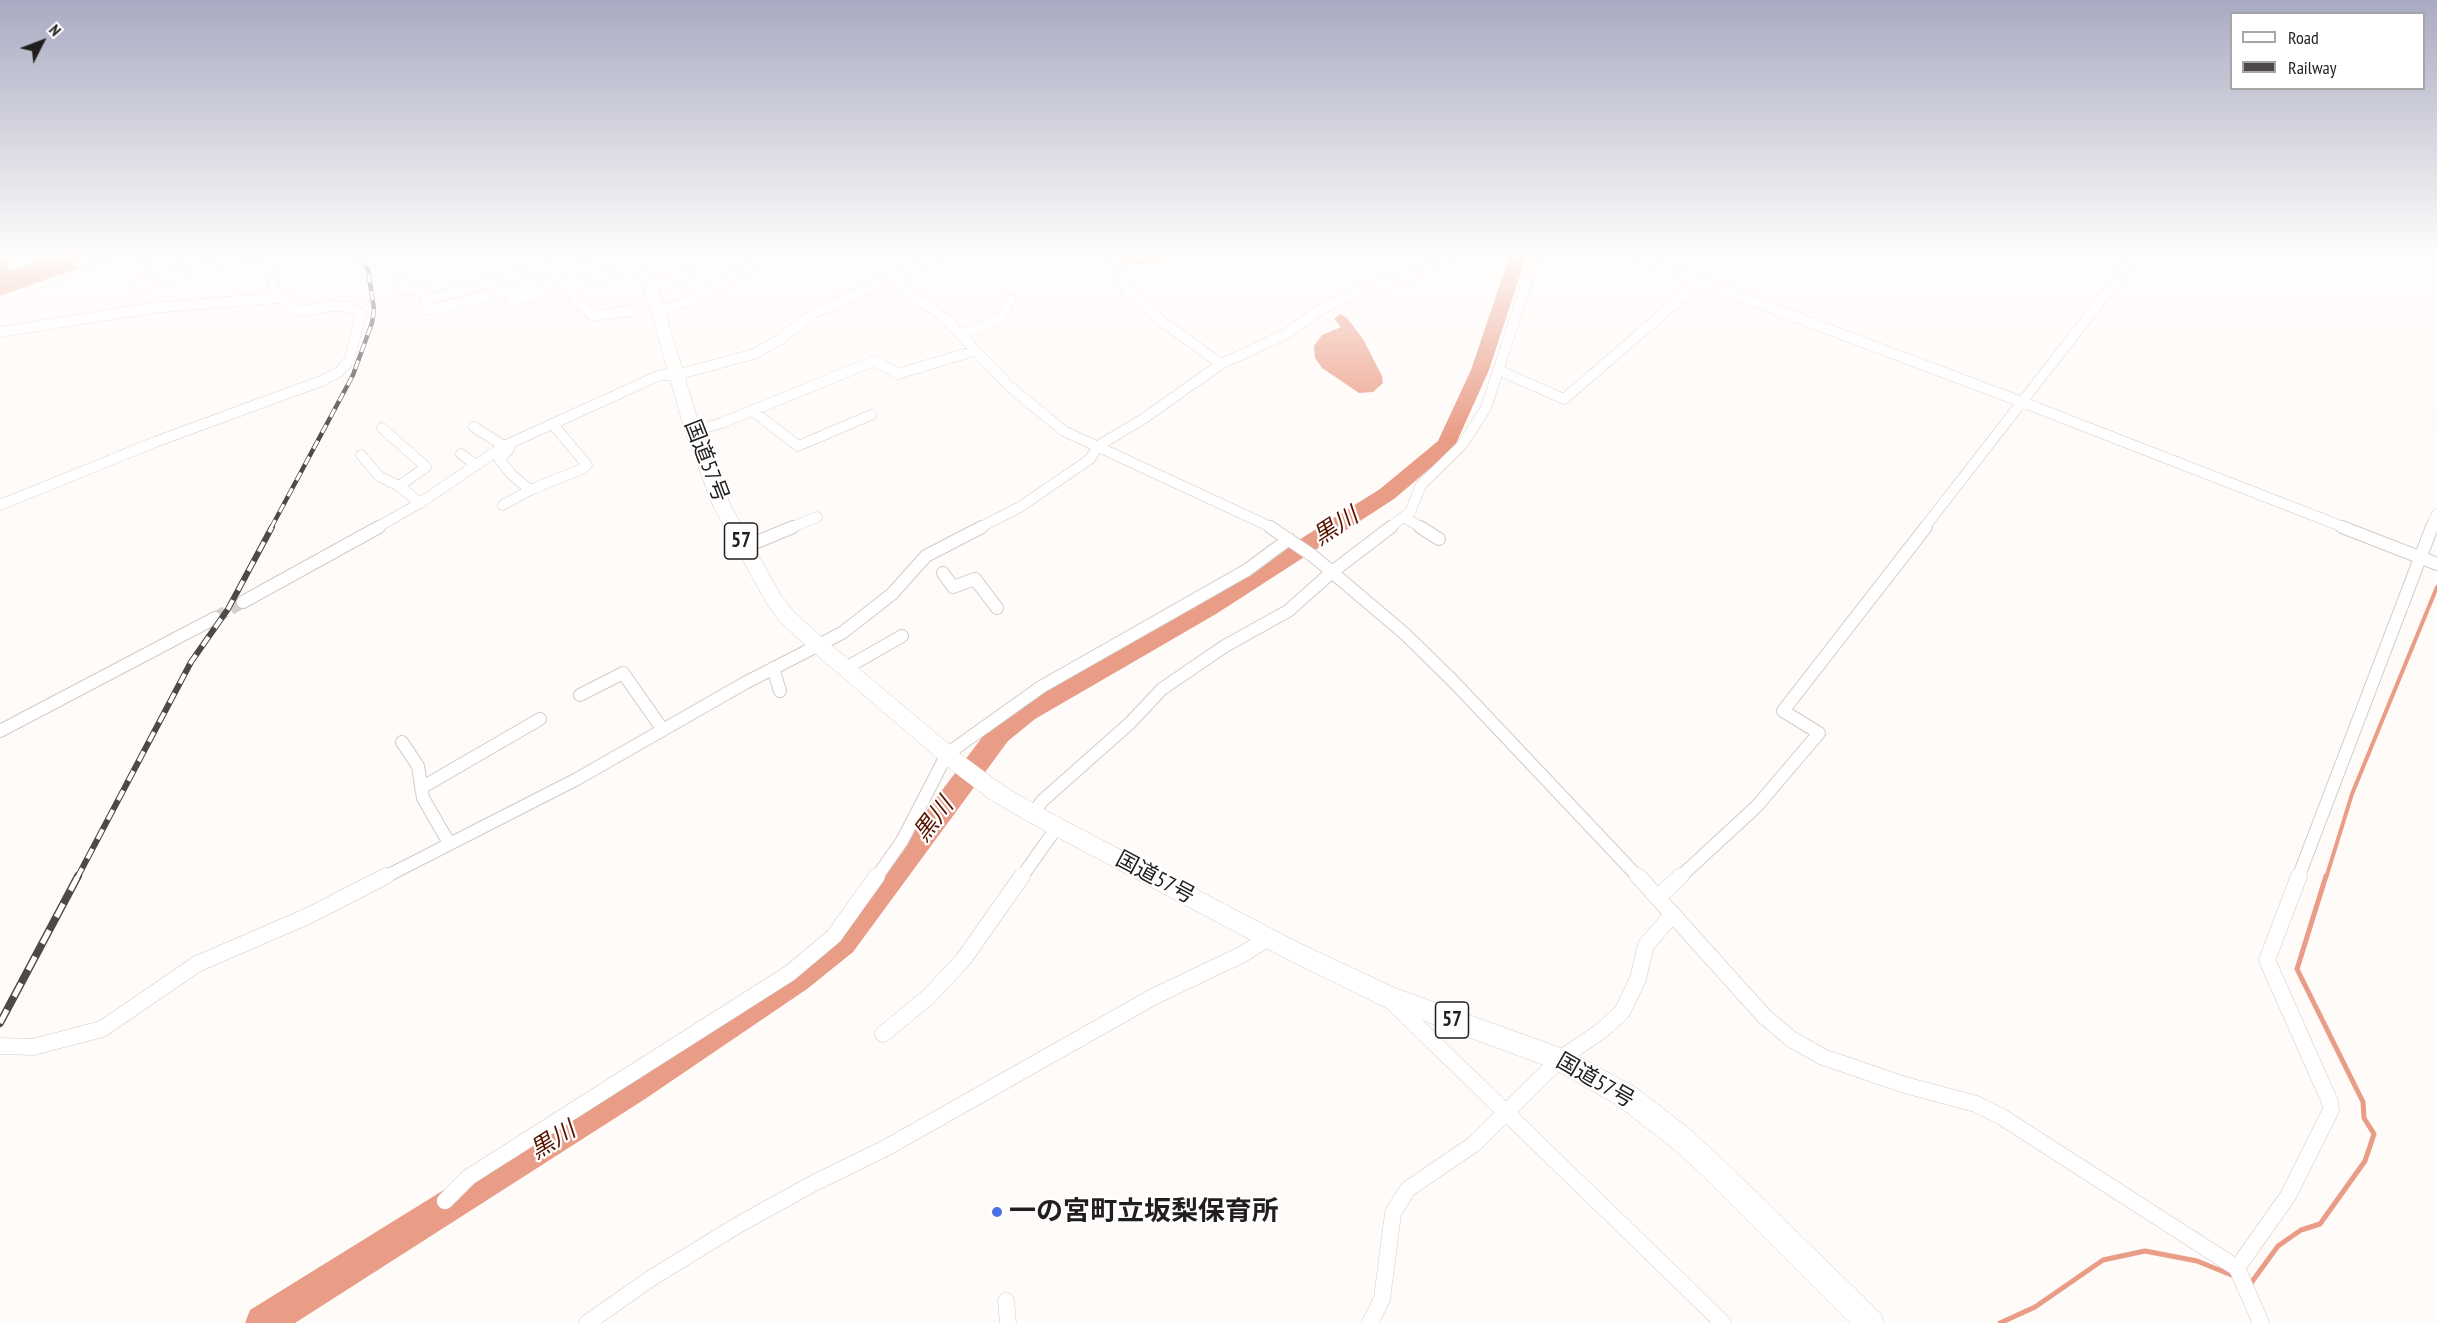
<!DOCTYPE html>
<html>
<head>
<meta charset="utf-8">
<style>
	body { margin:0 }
	#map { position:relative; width:2437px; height:1323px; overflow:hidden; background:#fffbf9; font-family:"PT Sans Narrow",sans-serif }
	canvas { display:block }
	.legend { position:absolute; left:2230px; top:12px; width:195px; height:78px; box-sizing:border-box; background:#fff; border:2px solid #a7a5a5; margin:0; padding:8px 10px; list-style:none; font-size:18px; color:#221e1d }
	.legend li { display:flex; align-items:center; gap:12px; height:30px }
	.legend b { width:30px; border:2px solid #a7a5a5 }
	.north { position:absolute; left:12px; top:12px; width:60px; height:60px; -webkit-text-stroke:4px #fff; paint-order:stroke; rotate:48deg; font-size:16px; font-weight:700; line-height:24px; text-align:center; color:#221e1d }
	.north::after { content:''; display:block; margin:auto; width:21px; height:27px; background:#221e1d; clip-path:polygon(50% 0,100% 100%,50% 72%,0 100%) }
</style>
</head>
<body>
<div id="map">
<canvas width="2437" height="1323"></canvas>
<ul class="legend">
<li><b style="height:8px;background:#fff"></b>Road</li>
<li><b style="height:8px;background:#4d4948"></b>Railway</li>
</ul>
<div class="north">N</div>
</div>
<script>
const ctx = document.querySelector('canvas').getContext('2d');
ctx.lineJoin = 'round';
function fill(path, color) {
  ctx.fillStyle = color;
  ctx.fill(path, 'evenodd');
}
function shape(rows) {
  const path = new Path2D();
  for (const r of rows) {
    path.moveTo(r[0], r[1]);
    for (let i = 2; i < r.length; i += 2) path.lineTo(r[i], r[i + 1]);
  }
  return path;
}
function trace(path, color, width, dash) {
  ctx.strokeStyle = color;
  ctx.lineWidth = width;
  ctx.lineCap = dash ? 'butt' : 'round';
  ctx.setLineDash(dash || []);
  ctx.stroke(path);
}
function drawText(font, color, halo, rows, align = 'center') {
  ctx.font = font + ' "PT Sans Narrow","Noto Sans JP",sans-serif';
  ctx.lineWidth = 4.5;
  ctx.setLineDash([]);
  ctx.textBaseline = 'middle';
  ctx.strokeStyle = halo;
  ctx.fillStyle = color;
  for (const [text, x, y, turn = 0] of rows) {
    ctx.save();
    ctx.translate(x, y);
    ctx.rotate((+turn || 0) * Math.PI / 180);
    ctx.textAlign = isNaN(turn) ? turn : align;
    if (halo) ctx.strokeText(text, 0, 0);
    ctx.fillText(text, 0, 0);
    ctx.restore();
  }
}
fill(shape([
	[53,254,58,257,64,254,96,254,89,258,78,256,71,261,78,268,0,296,0,259,8,257,8,270,27,267,40,256],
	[1340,314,1347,318,1363,339,1382,376,1383,383,1373,392,1359,393,1322,368,1315,358,1314,346,1322,335,1341,327,1334,319]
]), '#ec9f89');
trace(shape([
	[1121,254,1135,262,1143,262,1167,254]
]), '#e99c86', 3);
trace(shape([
	[2326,878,2352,794,2437,587]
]), '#e99c86', 4);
trace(shape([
	[2249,1282,2251,1283,2278,1246,2301,1230,2320,1224,2365,1161,2374,1134,2364,1118,2363,1102,2297,969,2326,876],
	[2000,1323,2035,1307,2103,1260,2145,1251,2197,1261,2234,1276]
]), '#e99c86', 5);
fill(shape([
	[1510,254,1527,254,1489,370,1454,448,1394,499,1216,614,1035,719,1008,741,853,952,807,989,645,1099,295,1323,245,1323,250,1310,623,1079,787,971,833,934,990,727,1017,705,1200,602,1380,489,1438,441,1471,370,1510,254]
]), '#e99c86');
trace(shape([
	[215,618,243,602]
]), '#d3cfcd', 12, [12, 6]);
const minorFar2 = shape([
	[189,254,132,270,137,285,262,254],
	[265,254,277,298],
	[1108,254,1119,262,1126,290,1160,320,1221,364],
	[1628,254,2022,402,2346,528],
	[550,265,564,288,637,266],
	[400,277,406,290,422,289,428,310,533,287,539,294,511,302],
	[890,279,944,317,1010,387,1064,431,1273,528],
	[564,288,593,316,631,311],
	[651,288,690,274],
	[426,300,595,254],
	[658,312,684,303,710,290,772,254],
	[0,332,152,308,277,298,286,299,292,309,301,311,333,306,349,307,361,314,349,361,339,372,321,381,155,442,0,505],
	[960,335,1000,319,1011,300],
	[1498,370,1564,399,1701,281],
	[753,411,798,446,871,415],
	[474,427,504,446],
	[382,428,426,467,399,486,420,503],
	[693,431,722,423,874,361,898,374,974,351],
	[509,449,499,459,512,475,530,490,582,469,587,465,556,428],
	[461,454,475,464],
	[361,455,379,476,399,486],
	[503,505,530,490],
	[1404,517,1422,528],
	[376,528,420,503,504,446,660,375,676,375,754,354,779,340,814,313,944,254],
	[790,528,817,517],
	[979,528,1020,507,1090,459,1098,446,1143,419,1221,364,1286,334,1318,311,1365,289,1411,276,1459,254],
	[1389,528,1410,512,1421,485,1462,445,1486,408,1536,254],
	[1924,528,2137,254],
	[2431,528,2437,514]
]);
const minorFar1 = shape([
	[1270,527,1313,556,1405,634,1453,681,1639,878],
	[1420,527,1439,539],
	[2342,527,2437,564],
	[745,547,793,527],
	[943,573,953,587,975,579,997,608],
	[243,602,379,527],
	[773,668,780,691],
	[846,668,902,636],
	[580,695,623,673,663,730],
	[0,731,215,618],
	[402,742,418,766,423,798,449,843],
	[421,788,540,719],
	[1033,814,1042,801,1130,723,1162,689,1225,646,1288,611,1332,572,1391,527],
	[383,878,577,779,745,683,842,633,892,594,926,556,982,527],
	[876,878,902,841,947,754,1041,687,1247,570,1289,539],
	[1021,878,1057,827],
	[1679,878,1757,806,1819,733,1783,711,1926,527],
	[2298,878,2432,527]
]);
const minor = shape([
	[1638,876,1764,1016,1791,1039,1823,1057,1905,1085,1976,1104,2002,1117,2237,1268,2261,1323],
	[1658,897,1681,876],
	[1392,1002,1723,1323],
	[883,1034,927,998,963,960,1022,876],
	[0,1046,33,1047,102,1029,197,964,308,916,386,876],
	[445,1201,469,1177,790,973,834,936,877,876],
	[2237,1268,2288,1196,2331,1110,2330,1102,2267,960,2299,876],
	[1006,1301,1008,1323],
	[587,1323,653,1277,738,1225,814,1183,884,1149,1153,997,1243,954,1268,938],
	[1370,1323,1382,1299,1393,1213,1408,1189,1474,1144,1560,1059,1601,1031,1622,1012,1638,979,1646,945,1673,914]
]);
const tertiary = shape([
	[120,254,134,254,0,302,0,296,120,254]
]);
const trunk = shape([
	[619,254,633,254,650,273,658,288,701,431,731,506,780,594,794,612,825,640,963,756,1004,786,1041,808,1297,942,1395,988,1569,1051,1635,1087,1687,1127,1718,1155,1880,1313,1884,1323,1850,1323,1700,1173,1669,1145,1617,1105,1552,1068,1378,1004,1281,956,1025,820,988,798,949,768,811,650,780,622,766,602,713,506,685,431,644,288,639,277,619,254]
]);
trace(minorFar2, '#d5cac7', 11);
trace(minorFar1, '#d5cac7', 14);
trace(minor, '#d5cac7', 17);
trace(tertiary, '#d5cac7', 1);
trace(trunk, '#d5cac7', 1);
trace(minorFar2, '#fff', 10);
trace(minorFar1, '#fff', 12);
trace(minor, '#fff', 16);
fill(tertiary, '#fff');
fill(trunk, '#fff');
const railFar2 = shape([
	[271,528,353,375,372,323,374,309,368,270,357,254]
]);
const railFar1 = shape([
	[77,878,191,662,228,609,272,527]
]);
const rail = shape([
	[0,1023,78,876]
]);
trace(railFar2, '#4d4948', 4.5);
trace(railFar1, '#4d4948', 6);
trace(rail, '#4d4948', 8);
trace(railFar2, '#fff', 3, [9]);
trace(railFar1, '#fff', 4, [11]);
trace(rail, '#fff', 5, [15]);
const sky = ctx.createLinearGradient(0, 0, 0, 439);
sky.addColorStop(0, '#a8aac1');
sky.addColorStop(0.58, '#fffdfc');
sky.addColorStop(1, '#fffdfc00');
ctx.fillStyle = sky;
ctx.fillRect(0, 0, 2437, 439);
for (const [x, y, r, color] of [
	[997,1212,6,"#4b70e4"]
]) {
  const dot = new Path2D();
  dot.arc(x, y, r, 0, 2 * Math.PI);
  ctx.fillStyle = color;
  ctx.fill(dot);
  trace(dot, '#fff', 2);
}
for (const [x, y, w] of [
	[741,541,33],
	[1452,1020,33]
]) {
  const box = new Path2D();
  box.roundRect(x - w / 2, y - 18, w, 36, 4.5);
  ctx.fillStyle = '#fff';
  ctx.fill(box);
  trace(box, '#221e1d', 1.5);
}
drawText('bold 21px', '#221e1d', null, [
	["57",741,541],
	["57",1452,1020]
]);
drawText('22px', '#221e1d', '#fff', [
	["国道57号",706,461,69],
	["国道57号",1155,878,28],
	["国道57号",1595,1081,30]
]);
drawText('italic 24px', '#581601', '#fff', [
	["黒川",1336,527,-33],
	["黒川",934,820,-53],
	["黒川",553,1141,-32]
]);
drawText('bold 27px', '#221e1d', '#fff', [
	["一の宮町立坂梨保育所",1009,1212]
], 'left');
</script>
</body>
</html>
